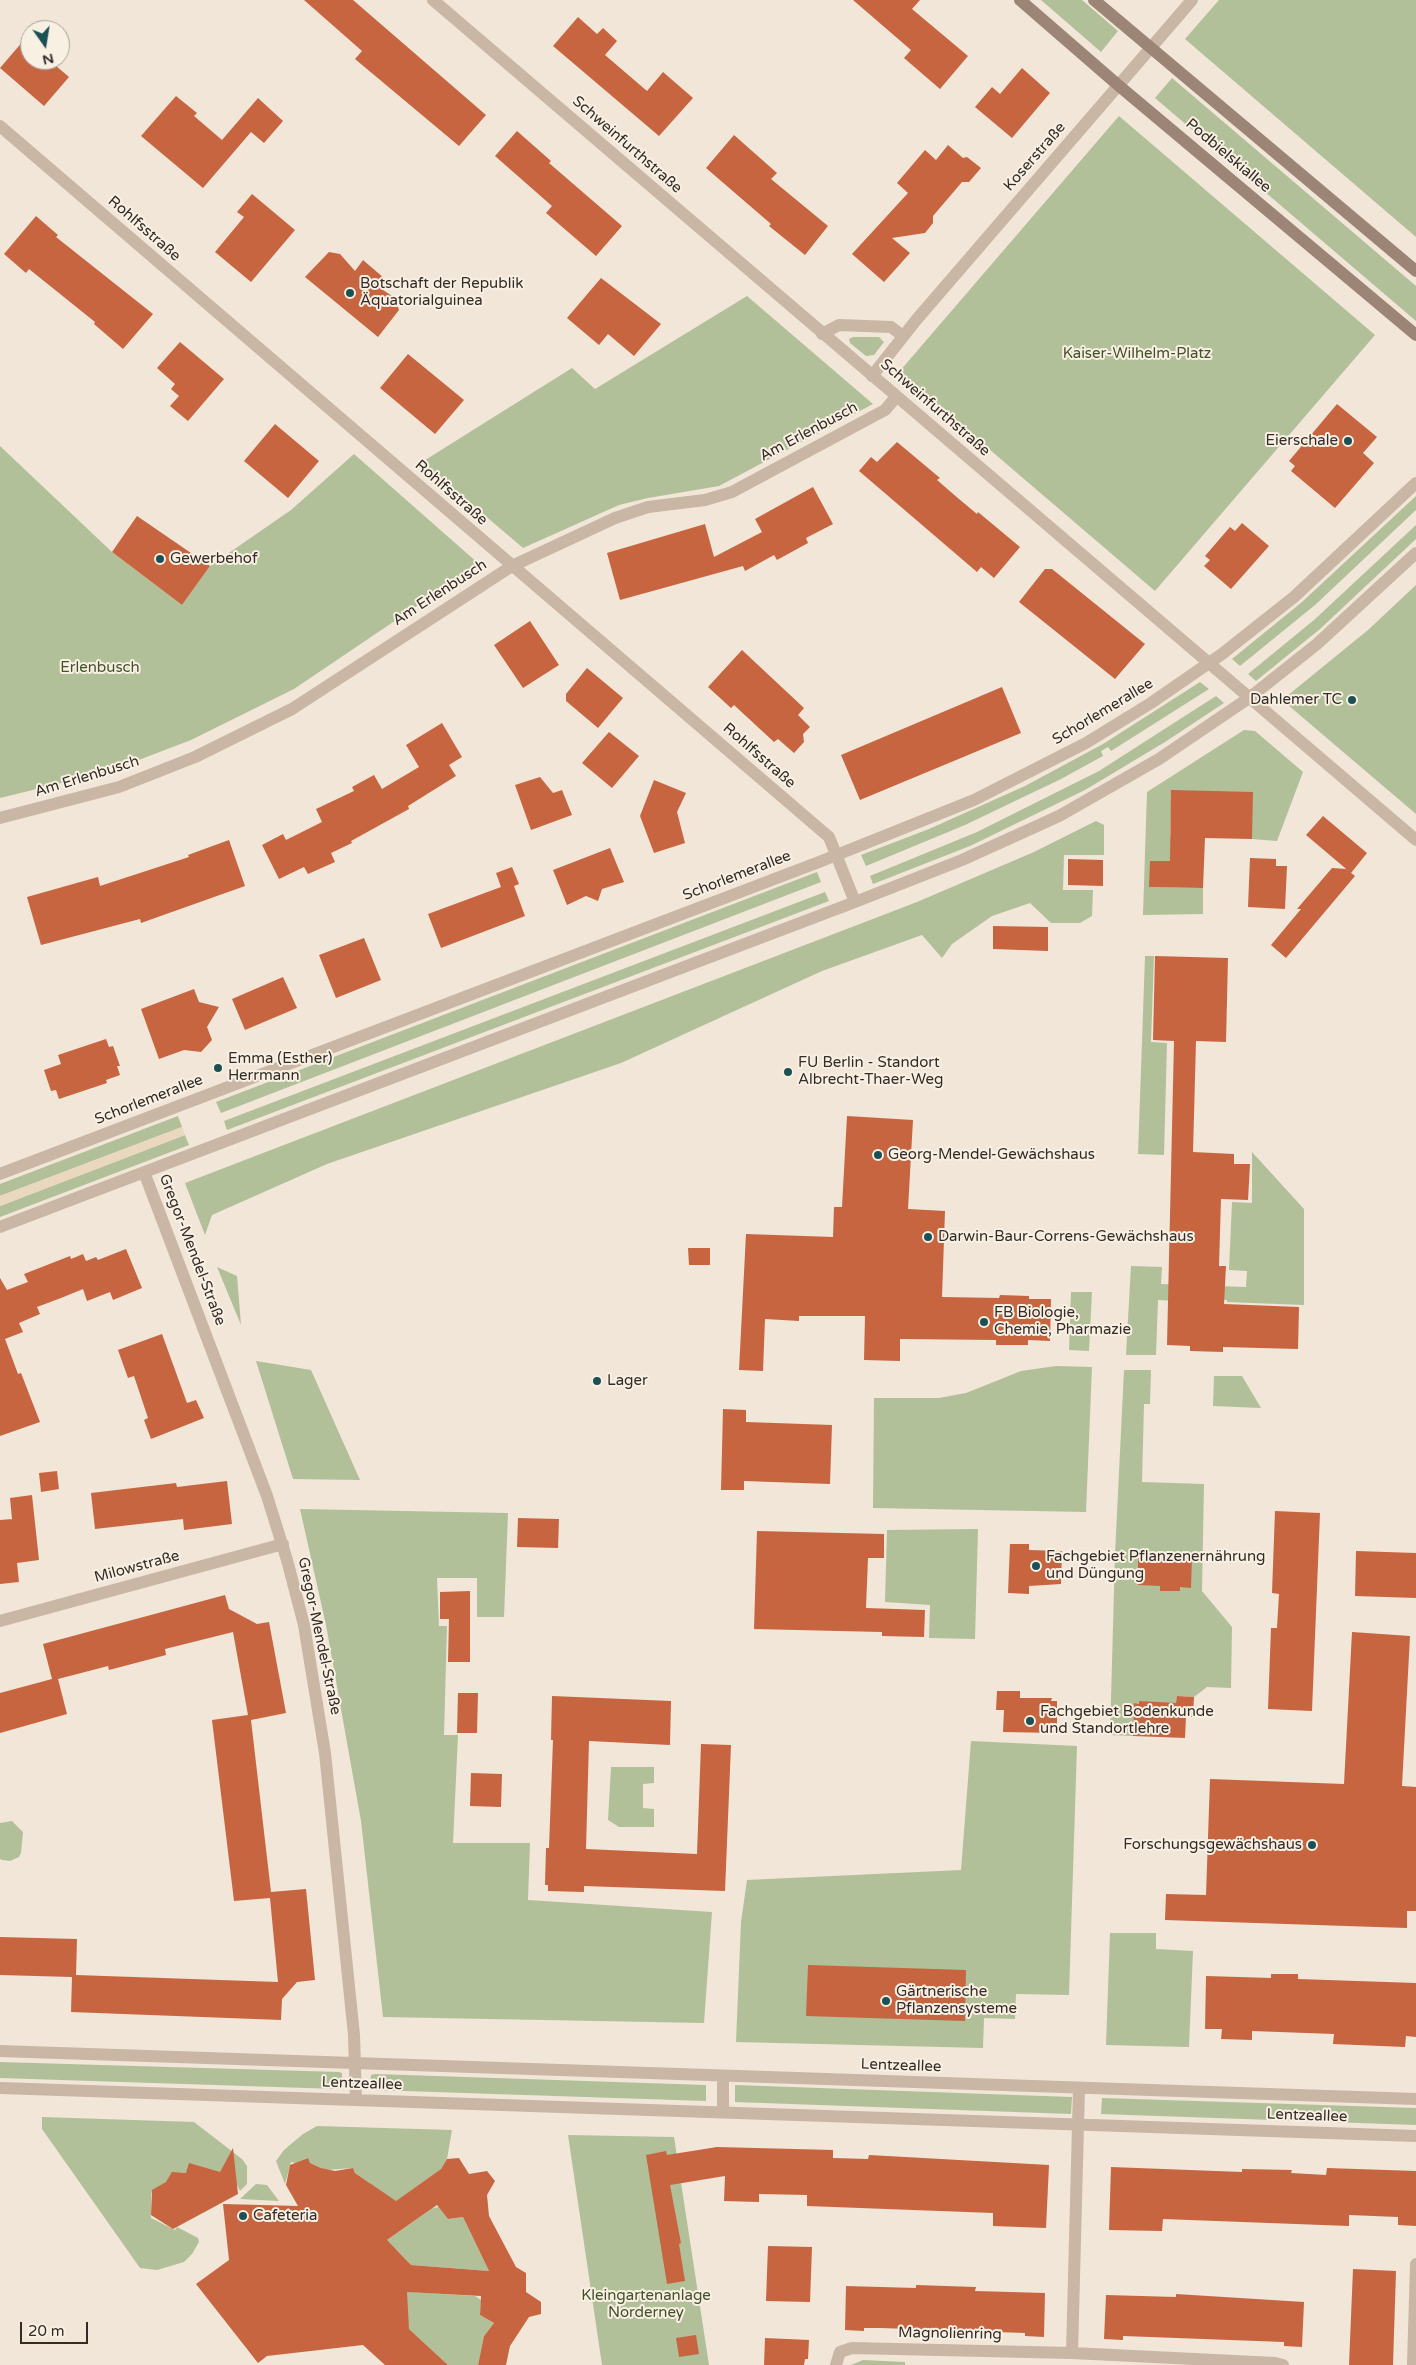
<!DOCTYPE html>
<html>
<head>
<meta charset="utf-8">
<style>
	body { margin:0 }
	#map { position:relative; width:1416px; height:2365px; overflow:hidden; background:#f1e6d8; font-family:"Varela Round",sans-serif }
	canvas { display:block }
	.north { position:absolute; left:20px; top:20px; width:50px; height:50px; box-sizing:border-box; background:#f9f0e4; border:1px solid #aaa198; border-radius:50%; rotate:167deg; font-size:14px; font-weight:700; line-height:20px; text-align:center; color:#342b26 }
	.north::after { content:''; display:block; margin:auto; width:18px; height:22px; background:#1b5055; clip-path:polygon(50% 0,100% 100%,50% 72%,0 100%) }
	.scale { position:absolute; left:20px; top:2322px; width:68px; height:22px; box-sizing:border-box; border:2px solid #342b26; border-top:0; padding-left:6px; font-size:15px; line-height:18px; white-space:nowrap; color:#342b26; -webkit-text-stroke:4px #f9f0e4; paint-order:stroke }
</style>
</head>
<body>
<div id="map">
<canvas width="1416" height="2365"></canvas>
<div class="north">N</div>
<div class="scale">20 m</div>
</div>
<script>
const ctx = document.querySelector('canvas').getContext('2d');
ctx.lineJoin = 'round';
function fill(path, color) {
  ctx.fillStyle = color;
  ctx.fill(path, 'evenodd');
}
function shape(rows) {
  const path = new Path2D();
  for (const r of rows) {
    path.moveTo(r[0], r[1]);
    for (let i = 2; i < r.length; i += 2) path.lineTo(r[i], r[i + 1]);
  }
  return path;
}
function trace(path, color, width, dash) {
  ctx.strokeStyle = color;
  ctx.lineWidth = width;
  ctx.lineCap = dash ? 'butt' : 'round';
  ctx.setLineDash(dash || []);
  ctx.stroke(path);
}
function drawText(font, color, halo, rows, align = 'center') {
  ctx.font = font + ' "Varela Round",sans-serif';
  ctx.lineWidth = 4;
  ctx.setLineDash([]);
  ctx.textBaseline = 'middle';
  ctx.strokeStyle = halo;
  ctx.fillStyle = color;
  for (const [text, x, y, turn = 0] of rows) {
    ctx.save();
    ctx.translate(x, y);
    ctx.rotate((+turn || 0) * Math.PI / 180);
    ctx.textAlign = isNaN(turn) ? turn : align;
    if (halo) ctx.strokeText(text, 0, 0);
    ctx.fillText(text, 0, 0);
    ctx.restore();
  }
}
fill(shape([
	[1041,0,1082,0,1118,31,1101,52],
	[1219,0,1416,0,1416,237,1185,39],
	[1172,78,1416,286,1416,321,1155,98],
	[1119,116,1375,335,1155,591,899,372],
	[747,296,873,404,719,486,648,498,619,505,523,548,422,462,572,368,595,389],
	[853,337,879,337,884,342,874,355,866,356,850,343,849,339],
	[0,446,112,552,182,605,210,566,291,510,354,454,479,564,294,689,191,740,110,771,0,798],
	[1416,496,1416,510,1315,605,1240,666,1232,659,1302,602],
	[1416,525,1416,539,1320,629,1256,681,1248,674,1314,620],
	[1416,585,1416,814,1288,705,1287,696,1368,630],
	[1200,682,1209,689,1111,751,1108,747,1101,751,1103,756,1061,779,965,825,866,866,861,855,929,829,1025,786,1103,744],
	[1216,696,1224,703,1165,742,1085,790,970,846,873,884,870,876,977,832,1099,771],
	[1244,730,1255,731,1303,772,1277,841,1252,839,1172,790,1170,836,1178,861,1150,887,1203,888,1203,914,1143,915,1147,792],
	[1096,821,1104,825,1104,855,1064,855,1063,890,1093,890,1092,916,1080,923,1051,923,1030,903,992,916,952,944,942,958,922,935,822,971,621,1063,327,1164,212,1215,205,1235,185,1183,917,902,1034,852],
	[817,872,821,882,221,1113,216,1102],
	[825,892,829,901,227,1130,224,1121],
	[1145,956,1154,956,1151,1042,1167,1043,1164,1155,1138,1154],
	[178,1116,182,1127,0,1196,0,1184],
	[185,1135,189,1145,0,1217,0,1206],
	[1252,1152,1304,1209,1304,1305,1227,1302,1227,1300,1194,1299,1193,1302,1158,1300,1156,1355,1126,1355,1131,1266,1162,1267,1161,1284,1246,1287,1247,1271,1229,1270,1232,1202,1252,1203],
	[217,1267,237,1276,241,1325],
	[1071,1292,1092,1292,1089,1351,1069,1350],
	[256,1361,311,1370,360,1480,293,1479],
	[1056,1366,1092,1367,1086,1512,873,1508,874,1398,939,1398,966,1393,1021,1371],
	[1124,1370,1151,1370,1150,1404,1144,1404,1142,1482,1204,1484,1202,1591,1232,1627,1231,1688,1207,1687,1194,1697,1177,1696,1176,1705,1139,1701,1139,1704,1134,1704,1133,1736,1110,1735,1115,1554],
	[1214,1376,1242,1376,1261,1408,1213,1406],
	[300,1509,508,1513,504,1617,477,1617,477,1578,437,1578,439,1626,447,1626,444,1735,458,1735,453,1843,530,1843,528,1900,712,1912,704,2023,383,2017,361,1821,326,1625],
	[978,1529,975,1639,929,1638,930,1605,885,1602,887,1530],
	[971,1741,1077,1746,1069,1995,1016,1994,1015,2019,984,2018,983,2048,736,2042,741,1922,747,1880,961,1870],
	[611,1767,654,1767,654,1783,643,1784,643,1808,654,1809,654,1827,619,1827,608,1820],
	[12,1821,23,1832,21,1853,19,1857,10,1861,2,1860,0,1859,0,1823],
	[1110,1933,1156,1933,1156,1949,1193,1951,1189,2047,1106,2045],
	[0,2062,339,2072,342,2073,342,2087,337,2089,0,2078],
	[375,2074,706,2085,706,2101,374,2090,371,2089,370,2085,371,2075],
	[735,2085,1072,2097,1071,2114,735,2102],
	[1102,2098,1416,2108,1416,2125,1101,2114],
	[42,2117,194,2122,242,2159,247,2166,247,2184,240,2191,226,2161,221,2173,184,2179,183,2172,169,2179,170,2180,151,2193,151,2218,175,2230,177,2227,198,2238,199,2242,192,2254,184,2262,157,2270,140,2268,42,2129],
	[317,2126,452,2130,447,2159,441,2169,374,2217,370,2183,355,2173,353,2168,326,2170,310,2163,307,2158,296,2163,291,2162,285,2184,276,2161,284,2150,303,2134],
	[568,2135,674,2137,709,2365,602,2365],
	[256,2184,267,2185,279,2201,240,2199],
	[439,2207,448,2219,463,2217,489,2271,411,2265,396,2249,380,2245,433,2208],
	[397,2291,475,2296,481,2300,480,2315,494,2323,484,2336,478,2365,448,2365,409,2329],
	[863,2360,905,2362,905,2365,851,2365]
]), '#b1c098');
fill(shape([
	[182,1127,185,1135,0,1206,0,1196]
]), '#e9d8be');
fill(shape([
	[304,0,353,0,486,115,459,146,355,59,362,51],
	[853,0,920,0,912,9,968,56,940,89,904,58,911,50],
	[578,17,597,34,603,28,617,41,605,55,647,91,663,72,693,98,659,136,553,46],
	[30,33,30,60,49,60,69,77,44,106,0,68],
	[1022,68,1050,93,1012,138,975,107,992,87,1000,94],
	[176,96,197,113,194,116,222,140,258,98,283,121,264,143,251,132,203,188,141,136],
	[517,131,551,161,549,163,622,226,596,256,546,213,552,206,495,156],
	[734,135,777,173,771,179,828,226,805,255,769,226,771,224,706,168],
	[948,145,963,158,967,157,981,168,969,182,962,182,933,216,933,223,925,233,892,238,910,253,884,282,852,254,908,193,897,183,925,150,936,160],
	[252,194,295,230,251,282,215,252,244,217,237,212],
	[36,216,58,235,56,237,153,314,123,349,94,324,95,322,29,269,26,273,4,254],
	[329,252,340,254,355,271,363,260,384,278,377,286,395,298,399,310,378,337,305,277],
	[601,278,661,324,634,356,608,334,599,345,567,318],
	[180,342,224,379,188,421,170,406,179,396,171,389,175,384,157,368],
	[408,354,464,400,435,434,380,388],
	[1337,404,1377,437,1363,453,1374,463,1335,508,1291,471,1295,466,1289,461],
	[275,424,319,461,288,498,244,461],
	[897,442,940,478,937,480,959,499,977,514,978,512,1020,547,994,578,981,567,977,572,859,471,871,457,877,462],
	[813,487,833,524,806,538,808,543,777,560,774,555,745,571,743,566,620,600,607,553,705,524,714,557,762,532,755,519],
	[137,516,210,566,182,605,112,552],
	[1242,523,1269,546,1231,589,1204,566,1210,560,1205,556,1230,527,1235,531],
	[1045,569,1052,569,1145,644,1115,679,1019,602],
	[530,621,559,665,523,688,494,645],
	[742,650,804,708,798,715,810,727,803,734,804,742,794,753,778,739,774,742,734,705,731,708,708,687],
	[587,668,623,698,598,728,566,701,566,694],
	[1002,687,1021,733,860,800,841,755],
	[442,723,462,757,449,765,456,776,408,806,409,809,351,841,352,843,331,853,335,862,308,874,304,867,279,879,262,845,283,834,286,840,322,822,316,809,354,791,352,787,374,775,382,789,419,767,406,745],
	[609,732,639,756,612,788,582,763],
	[540,777,553,793,562,790,572,815,531,830,515,785],
	[654,780,686,793,677,812,685,843,654,853,640,816],
	[1171,790,1253,792,1252,839,1205,838,1203,888,1149,887,1150,861,1170,861],
	[1323,816,1367,853,1351,873,1306,835],
	[229,840,245,886,141,923,140,919,41,945,27,897,98,877,100,886,189,857,188,855],
	[610,848,624,882,602,889,598,901,586,896,567,905,553,870],
	[1250,858,1276,859,1276,866,1287,866,1285,909,1248,907],
	[1068,859,1103,860,1103,886,1068,885],
	[512,867,519,884,514,886,525,916,441,948,428,914,501,887,496,873],
	[1332,868,1346,869,1355,876,1286,958,1271,945,1301,909,1297,909],
	[993,926,1048,927,1048,951,993,949],
	[364,938,381,980,336,998,319,955],
	[1155,956,1228,958,1226,1042,1196,1041,1193,1152,1234,1154,1234,1164,1250,1164,1248,1200,1221,1199,1219,1266,1226,1266,1224,1304,1299,1307,1298,1349,1223,1347,1223,1352,1190,1351,1190,1346,1167,1345,1174,1041,1153,1040],
	[283,977,297,1008,245,1030,232,999],
	[194,989,199,1002,219,1007,207,1027,212,1040,201,1052,184,1050,159,1059,141,1009],
	[106,1039,109,1047,113,1046,120,1066,117,1066,120,1075,106,1080,107,1083,59,1099,56,1090,51,1091,44,1070,61,1064,58,1055],
	[847,1116,913,1120,908,1209,945,1211,942,1297,999,1298,1000,1295,1029,1296,1029,1299,1051,1299,1050,1341,1028,1340,1028,1345,996,1345,996,1340,900,1339,900,1361,864,1360,865,1316,799,1316,799,1321,765,1319,763,1371,739,1370,746,1234,833,1237,834,1207,842,1207],
	[688,1248,710,1248,710,1265,689,1265],
	[126,1249,142,1288,113,1300,110,1292,87,1301,83,1289,61,1298,37,1307,40,1314,19,1323,23,1332,5,1339,18,1374,21,1373,40,1422,0,1436,0,1278,7,1290,28,1282,24,1274,70,1256,71,1259,83,1254,86,1261,96,1257,98,1260],
	[162,1334,187,1403,196,1400,204,1418,151,1439,144,1420,148,1418,134,1376,128,1378,118,1350],
	[723,1409,746,1410,746,1422,832,1425,830,1484,744,1481,744,1490,721,1490],
	[57,1471,59,1489,41,1492,39,1473],
	[227,1481,232,1524,184,1530,183,1519,95,1529,91,1493,176,1483,177,1487],
	[32,1495,39,1560,17,1563,19,1582,0,1584,0,1520,12,1519,14,1540,10,1498],
	[1275,1511,1320,1513,1312,1711,1268,1709,1271,1628,1277,1628,1279,1594,1272,1593],
	[518,1518,559,1519,558,1548,517,1547],
	[757,1531,884,1534,884,1558,868,1558,866,1608,925,1610,924,1637,882,1636,882,1632,754,1629],
	[1010,1544,1029,1544,1029,1550,1062,1551,1061,1584,1029,1586,1029,1594,1008,1593],
	[1356,1551,1416,1553,1416,1598,1355,1596],
	[1138,1554,1192,1556,1191,1588,1180,1587,1180,1591,1160,1591,1160,1586,1138,1585],
	[470,1591,470,1662,448,1662,449,1619,440,1619,440,1592],
	[225,1595,229,1609,257,1624,269,1622,286,1713,251,1720,271,1892,306,1889,315,1980,297,1982,282,1999,281,2020,71,2012,72,1977,0,1975,0,1937,77,1939,76,1975,278,1982,270,1898,234,1901,212,1720,248,1715,233,1632,165,1649,166,1655,109,1670,108,1666,58,1679,67,1714,0,1733,0,1693,52,1679,43,1644],
	[1352,1632,1410,1636,1402,1786,1416,1787,1416,1911,1407,1911,1407,1928,1165,1920,1166,1894,1206,1895,1210,1779,1344,1784],
	[997,1691,1020,1691,1020,1698,1052,1698,1051,1701,1057,1701,1057,1733,1003,1732,1004,1710,996,1710],
	[458,1693,478,1693,477,1733,457,1733],
	[552,1696,671,1701,670,1745,589,1741,586,1849,697,1854,701,1744,731,1745,725,1891,584,1886,584,1892,548,1891,548,1885,545,1885,546,1848,549,1848,553,1740,551,1740],
	[1177,1696,1194,1697,1193,1717,1186,1717,1185,1738,1133,1736,1134,1703,1139,1704,1139,1701,1176,1703],
	[471,1773,502,1774,501,1807,470,1806],
	[808,1965,966,1970,965,2021,806,2016],
	[1271,1974,1298,1974,1298,1979,1416,1983,1416,2037,1406,2036,1405,2047,1333,2044,1334,2034,1252,2031,1252,2040,1221,2039,1222,2029,1205,2029,1206,1976,1271,1978],
	[717,2147,833,2150,833,2158,868,2159,869,2155,1049,2165,1046,2228,993,2226,993,2213,807,2206,807,2195,759,2194,759,2202,724,2201,725,2176,670,2185,681,2243,679,2244,685,2281,667,2284,646,2155,666,2151,667,2155],
	[233,2148,238,2194,173,2229,151,2215,152,2190,166,2182,172,2172,186,2173,189,2163,220,2172],
	[308,2158,310,2163,321,2168,335,2171,353,2168,355,2173,396,2201,441,2169,447,2159,459,2158,469,2174,487,2171,495,2181,487,2195,489,2216,516,2267,526,2273,526,2292,541,2302,541,2314,529,2317,510,2346,506,2365,478,2365,484,2336,494,2323,480,2315,481,2296,407,2292,409,2329,448,2365,385,2365,363,2345,267,2356,258,2363,196,2284,229,2260,223,2204,298,2206,286,2185,290,2165],
	[437,2205,448,2219,463,2217,489,2271,411,2265,387,2240],
	[1111,2167,1242,2172,1242,2169,1292,2170,1291,2173,1326,2175,1327,2168,1416,2171,1416,2226,1398,2225,1398,2217,1349,2215,1349,2226,1163,2219,1162,2231,1109,2230],
	[768,2246,812,2247,810,2302,766,2301],
	[1353,2269,1396,2271,1393,2365,1349,2365],
	[916,2285,976,2287,975,2291,1045,2293,1044,2337,1025,2336,1025,2333,881,2328,864,2328,864,2331,845,2330,846,2286,916,2288],
	[1176,2294,1304,2302,1302,2347,1284,2346,1284,2342,1123,2336,1123,2340,1104,2339,1106,2295,1176,2297],
	[696,2335,699,2354,679,2357,676,2338],
	[765,2338,809,2340,808,2359,805,2359,804,2365,764,2365]
]), '#c66540');
trace(shape([
	[433,0,1416,840],
	[0,126,829,837,855,902],
	[822,334,839,325,891,327,903,336],
	[872,376,917,319,1192,0],
	[0,818,119,787,195,757,292,709,512,566,615,518,648,507,705,500,732,492,885,410,896,397],
	[144,1172,267,1496,287,1560,304,1625,325,1753,354,2035,356,2100],
	[0,1174,819,862,974,800,1086,743,1151,703,1222,654,1294,597,1416,483],
	[0,1227,855,902,962,860,1059,816,1159,759,1249,698,1317,644,1416,553],
	[0,1621,283,1544],
	[0,2051,1416,2099],
	[723,2077,723,2112],
	[0,2088,1416,2136],
	[1072,2353,1079,2088],
	[836,2365,840,2352,852,2348,1072,2353,1275,2363,1283,2365],
	[1413,2365,1416,2264]
]), '#c9b6a4', 12);
trace(shape([
	[1020,0,1118,85,1416,335],
	[1094,0,1416,271]
]), '#9c8576', 12);
for (const [x, y, r, color] of [
	[350,293,5,"#1b5055"],
	[1348,441,5,"#1b5055"],
	[160,559,5,"#1b5055"],
	[1352,700,5,"#1b5055"],
	[218,1068,5,"#1b5055"],
	[788,1072,5,"#1b5055"],
	[878,1155,5,"#1b5055"],
	[928,1237,5,"#1b5055"],
	[984,1322,5,"#1b5055"],
	[597,1381,5,"#1b5055"],
	[1036,1566,5,"#1b5055"],
	[1030,1721,5,"#1b5055"],
	[1312,1845,5,"#1b5055"],
	[886,2001,5,"#1b5055"],
	[243,2216,5,"#1b5055"]
]) {
  const dot = new Path2D();
  dot.arc(x, y, r, 0, 2 * Math.PI);
  ctx.fillStyle = color;
  ctx.fill(dot);
  trace(dot, '#f9f0e4', 2);
}
drawText('15px', '#342b26', '#f9f0e4', [
	["Schweinfurthstraße",627,145,41],
	["Podbielskiallee",1228,156,40],
	["Koserstraße",1035,157,-49],
	["Rohlfsstraße",144,229,41],
	["Schweinfurthstraße",935,408,41],
	["Am Erlenbusch",809,432,-28],
	["Rohlfsstraße",451,493,41],
	["Am Erlenbusch",440,593,-33],
	["Schorlemerallee",1103,712,-31],
	["Rohlfsstraße",759,756,41],
	["Am Erlenbusch",87,777,-17],
	["Schorlemerallee",737,876,-21],
	["Schorlemerallee",149,1100,-21],
	["Gregor-Mendel-Straße",192,1250,69],
	["Milowstraße",137,1567,-15],
	["Gregor-Mendel-Straße",319,1636,78],
	["Lentzeallee",901,2066,2],
	["Lentzeallee",362,2084,2],
	["Lentzeallee",1307,2116,2],
	["Magnolienring",950,2334,1]
]);
drawText('15px', '#342b26', '#f9f0e4', [
	["Botschaft der Republik",360,284],
	["Äquatorialguinea",360,301],
	["Eierschale",1338,441,"right"],
	["Gewerbehof",170,559],
	["Dahlemer TC",1342,700,"right"],
	["Emma (Esther)",228,1059],
	["Herrmann",228,1076],
	["FU Berlin - Standort",798,1063],
	["Albrecht-Thaer-Weg",798,1080],
	["Georg-Mendel-Gewächshaus",888,1155],
	["Darwin-Baur-Correns-Gewächshaus",938,1237],
	["FB Biologie,",994,1313],
	["Chemie, Pharmazie",994,1330],
	["Lager",607,1381],
	["Fachgebiet Pflanzenernährung",1046,1557],
	["und Düngung",1046,1574],
	["Fachgebiet Bodenkunde",1040,1712],
	["und Standortlehre",1040,1729],
	["Forschungsgewächshaus",1302,1845,"right"],
	["Gärtnerische",896,1992],
	["Pflanzensysteme",896,2009],
	["Cafeteria",253,2216]
], 'left');
drawText('15px', '#425229', '#f9f0e4', [
	["Kaiser-Wilhelm-Platz",1137,354],
	["Erlenbusch",100,668],
	["Kleingartenanlage",646,2296],
	["Norderney",646,2313]
]);
</script>
</body>
</html>
